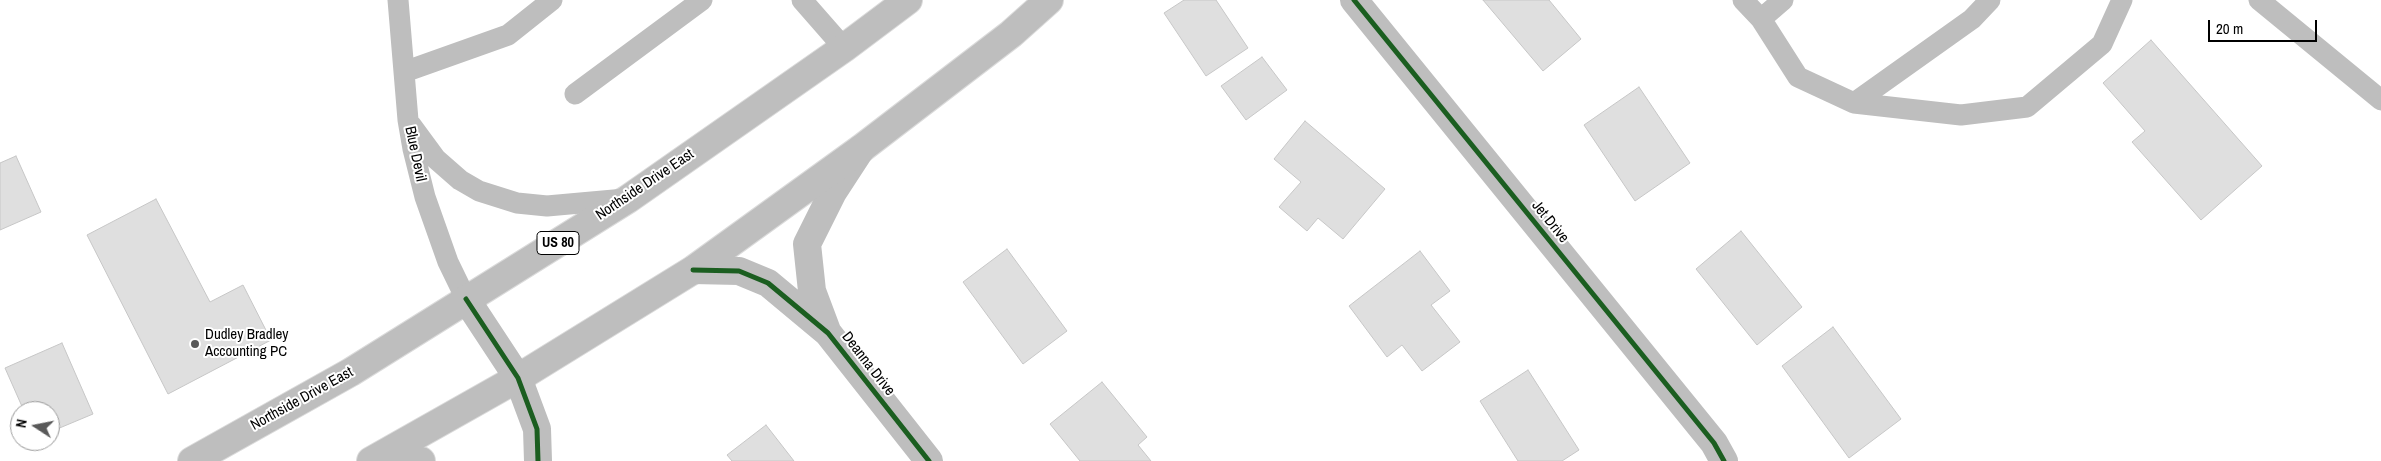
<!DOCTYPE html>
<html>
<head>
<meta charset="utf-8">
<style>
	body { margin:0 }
	#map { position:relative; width:2381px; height:461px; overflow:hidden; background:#fff; font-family:"Archivo Narrow",sans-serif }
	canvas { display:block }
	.north { position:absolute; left:10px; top:401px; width:50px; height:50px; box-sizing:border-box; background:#fff; border:1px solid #999; border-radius:50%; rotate:281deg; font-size:14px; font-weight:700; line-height:20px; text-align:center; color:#000 }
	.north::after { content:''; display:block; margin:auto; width:18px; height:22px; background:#595959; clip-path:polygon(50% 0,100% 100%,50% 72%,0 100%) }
	.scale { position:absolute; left:2208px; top:20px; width:109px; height:22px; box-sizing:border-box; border:2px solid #000; border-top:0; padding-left:6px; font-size:15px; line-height:18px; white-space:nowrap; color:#000; -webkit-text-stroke:4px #fff; paint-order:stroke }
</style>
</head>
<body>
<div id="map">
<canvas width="2381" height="461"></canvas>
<div class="north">N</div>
<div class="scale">20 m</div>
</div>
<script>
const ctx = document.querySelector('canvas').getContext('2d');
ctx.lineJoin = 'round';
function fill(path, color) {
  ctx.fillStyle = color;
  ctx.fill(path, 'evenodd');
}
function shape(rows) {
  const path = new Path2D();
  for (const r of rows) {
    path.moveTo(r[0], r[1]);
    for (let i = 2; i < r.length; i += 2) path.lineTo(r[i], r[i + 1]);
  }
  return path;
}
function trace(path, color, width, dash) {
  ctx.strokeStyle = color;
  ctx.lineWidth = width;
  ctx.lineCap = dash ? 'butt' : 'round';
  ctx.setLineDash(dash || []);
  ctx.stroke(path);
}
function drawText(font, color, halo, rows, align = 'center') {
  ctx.font = font + ' "Archivo Narrow",sans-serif';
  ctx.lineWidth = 4;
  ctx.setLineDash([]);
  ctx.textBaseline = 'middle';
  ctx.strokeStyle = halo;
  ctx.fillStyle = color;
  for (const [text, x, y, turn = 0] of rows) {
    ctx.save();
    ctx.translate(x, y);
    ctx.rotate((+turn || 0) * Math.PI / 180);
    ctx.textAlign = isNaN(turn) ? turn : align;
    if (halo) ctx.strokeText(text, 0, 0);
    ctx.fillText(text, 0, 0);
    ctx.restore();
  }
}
const building = shape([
	[1184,0,1216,0,1248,48,1206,76,1164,13,1184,0],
	[1483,0,1549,0,1581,39,1543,71,1483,0],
	[2151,40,2262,166,2201,220,2132,142,2145,131,2103,83,2151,40],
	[1262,57,1287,90,1246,120,1221,86,1262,57],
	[1639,87,1690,163,1635,201,1584,125,1639,87],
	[1305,121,1385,189,1343,239,1318,218,1307,231,1279,207,1301,182,1274,159,1305,121],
	[16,156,41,212,0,230,0,163,16,156],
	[156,199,210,302,243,285,271,340,168,394,87,235,156,199],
	[1741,231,1802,307,1757,345,1696,269,1741,231],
	[1007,249,1067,331,1023,364,963,282,1007,249],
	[1420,251,1450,291,1431,305,1460,342,1422,371,1402,345,1387,357,1349,306,1420,251],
	[1833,327,1901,419,1849,458,1782,366,1833,327],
	[62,343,93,414,50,432,50,411,24,411,5,368,62,343],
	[1528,370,1579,450,1562,461,1518,461,1480,401,1528,370],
	[1102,382,1147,437,1138,445,1151,461,1080,461,1050,424,1102,382],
	[766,425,794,461,732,461,727,455,766,425]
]);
fill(building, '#dfdfdf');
trace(building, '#c7c7c7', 1);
const primary = shape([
	[192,461,351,372,628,199,844,48,908,0],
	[371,461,518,378,693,270,862,148,1011,34,1049,0],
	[373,461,421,461]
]);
trace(primary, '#dbdbdb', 30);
trace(shape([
	[398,0,408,120,413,149,425,197,448,262,466,299],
	[802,0,844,48],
	[1743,0,1761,19,1798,77,1854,103,1961,115,2027,107,2102,44,2122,0],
	[2259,0,2381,100],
	[1761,19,1783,0],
	[404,72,508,35,552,0],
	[575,94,702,0],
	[1854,103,1972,19,1990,0],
	[411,125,436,159,460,180,479,191,517,203,547,206,625,199]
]), '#bebebe', 21);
trace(shape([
	[1354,0,1714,443,1724,461],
	[693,270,739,271,768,283,828,333,929,461],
	[827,331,812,291,807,244,833,192,861,149]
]), '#bebebe', 28);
trace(shape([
	[466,299,518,378,537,429,538,461]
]), '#bebebe', 28);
trace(primary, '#bebebe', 28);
trace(shape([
	[1354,0,1714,443,1724,461],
	[693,270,739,271,768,283,828,333,929,461],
	[466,299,518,378,537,429,538,461]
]), '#1b5e20', 5);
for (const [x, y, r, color] of [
	[195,344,5,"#595959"]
]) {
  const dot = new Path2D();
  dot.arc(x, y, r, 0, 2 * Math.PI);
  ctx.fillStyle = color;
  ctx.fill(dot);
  trace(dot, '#fff', 2);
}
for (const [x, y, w] of [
	[558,243,42]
]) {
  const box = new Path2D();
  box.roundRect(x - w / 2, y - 11.5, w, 23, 4);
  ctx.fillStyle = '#fff';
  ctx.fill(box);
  trace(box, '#000', 1);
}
drawText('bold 14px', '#000', null, [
	["US 80",558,243]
]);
drawText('15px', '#000', '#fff', [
	["Blue Devil",415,154,78],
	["Northside Drive East",645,185,-34],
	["Jet Drive",1550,222,51],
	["Deanna Drive",868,364,52],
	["Northside Drive East",302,399,-29]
]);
drawText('15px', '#000', '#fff', [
	["Dudley Bradley",205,335],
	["Accounting PC",205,352]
], 'left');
</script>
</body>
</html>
